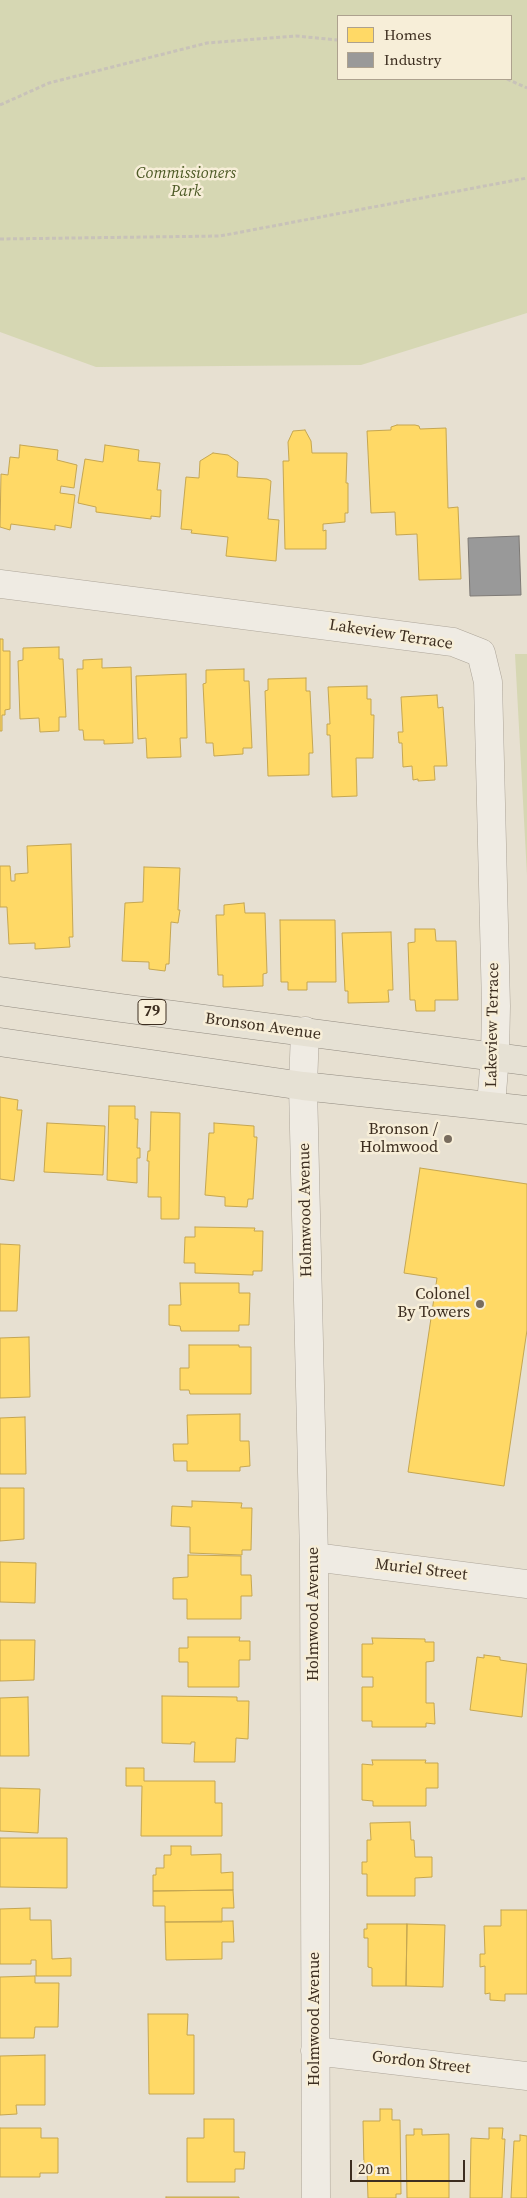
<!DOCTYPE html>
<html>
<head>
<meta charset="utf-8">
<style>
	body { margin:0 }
	#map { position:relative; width:527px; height:2198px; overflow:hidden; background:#e7e0d1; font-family:"Source Serif 4",serif }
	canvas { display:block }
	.legend { position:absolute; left:337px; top:15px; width:175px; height:65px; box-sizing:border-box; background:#f7eed8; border:1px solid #ada18e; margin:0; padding:6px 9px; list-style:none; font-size:15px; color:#3d2e20 }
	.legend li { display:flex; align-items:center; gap:10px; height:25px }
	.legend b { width:25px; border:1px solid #ada18e }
	.scale { position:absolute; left:350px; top:2160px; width:115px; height:22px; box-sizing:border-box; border:2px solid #3d2e20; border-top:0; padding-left:6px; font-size:15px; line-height:18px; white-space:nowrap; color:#3d2e20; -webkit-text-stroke:4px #f7eed8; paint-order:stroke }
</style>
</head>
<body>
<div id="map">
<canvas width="527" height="2198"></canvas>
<ul class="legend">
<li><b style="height:14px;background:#ffd966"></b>Homes</li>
<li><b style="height:14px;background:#999"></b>Industry</li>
</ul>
<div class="scale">20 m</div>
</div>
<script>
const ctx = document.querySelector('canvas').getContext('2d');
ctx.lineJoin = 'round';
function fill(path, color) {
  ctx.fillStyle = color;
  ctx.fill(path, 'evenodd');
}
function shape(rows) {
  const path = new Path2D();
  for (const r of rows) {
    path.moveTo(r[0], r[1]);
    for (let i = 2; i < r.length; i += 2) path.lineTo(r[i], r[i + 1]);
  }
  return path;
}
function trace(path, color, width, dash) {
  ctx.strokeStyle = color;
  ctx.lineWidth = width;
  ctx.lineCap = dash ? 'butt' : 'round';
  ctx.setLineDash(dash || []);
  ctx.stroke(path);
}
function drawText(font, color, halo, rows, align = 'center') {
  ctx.font = font + ' "Source Serif 4",serif';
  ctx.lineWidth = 5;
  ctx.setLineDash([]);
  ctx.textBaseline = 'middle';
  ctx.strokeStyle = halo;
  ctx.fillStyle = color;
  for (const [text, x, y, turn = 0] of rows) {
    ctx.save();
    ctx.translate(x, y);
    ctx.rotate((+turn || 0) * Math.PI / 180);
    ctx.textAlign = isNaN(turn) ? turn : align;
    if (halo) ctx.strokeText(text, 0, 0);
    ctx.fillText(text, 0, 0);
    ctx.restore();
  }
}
fill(shape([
	[0,0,527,0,527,313,361,365,96,367,0,332],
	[511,16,511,79,338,79,338,16],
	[515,654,527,654,527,875]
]), '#d6d7b3');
const homes = shape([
	[397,425,415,425,419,426,420,429,446,428,448,508,458,507,461,579,419,580,417,534,396,535,395,512,371,513,367,431,391,430,391,427,397,425],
	[305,430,311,441,312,453,347,453,346,483,348,483,348,513,345,513,345,522,323,524,323,531,326,530,326,549,285,549,283,461,289,461,288,442,293,431,305,430],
	[20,445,58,450,57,460,77,465,74,488,61,486,60,493,75,495,71,528,55,525,55,530,11,524,10,530,0,527,1,474,8,475,10,457,19,458,20,445],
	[105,445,139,450,138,461,160,463,157,490,161,490,160,517,151,516,151,519,96,512,96,507,78,503,85,459,103,462,105,445],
	[213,453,228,455,238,462,237,477,267,479,271,481,268,519,279,520,276,561,226,556,228,537,191,533,192,530,181,529,186,477,199,478,200,461,213,453],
	[0,639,3,639,3,651,10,651,10,709,5,710,5,715,2,715,2,731,0,731,0,639],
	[59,647,59,659,63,659,66,717,59,717,59,731,40,732,39,718,20,719,18,661,23,660,23,648,59,647],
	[102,659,102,668,131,667,133,743,104,744,104,740,84,740,83,730,79,730,77,669,83,669,83,660,102,659],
	[244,669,244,681,249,681,252,748,243,748,243,754,214,756,213,743,206,743,203,684,206,683,206,670,244,669],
	[186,674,187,738,180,738,181,757,147,758,146,738,138,739,136,676,186,674],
	[306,678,306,691,310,691,313,753,309,753,309,775,268,776,265,691,268,690,268,679,306,678],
	[367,686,367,699,371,699,371,715,374,715,373,758,356,758,357,796,332,797,330,735,327,735,327,724,330,724,328,687,367,686],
	[437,695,438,708,443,707,447,766,434,766,435,780,418,781,418,779,413,780,412,766,403,767,402,743,399,743,398,732,403,732,401,697,437,695],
	[71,844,73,937,69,937,70,947,35,949,35,943,9,944,7,907,0,907,0,866,10,866,11,881,15,881,15,874,28,873,27,846,71,844],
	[144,867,180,868,178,910,180,910,178,923,171,922,169,964,166,964,165,971,149,969,149,962,122,961,125,903,143,902,144,867],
	[244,903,245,913,265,913,267,973,263,974,263,986,223,987,223,975,218,975,216,915,224,915,224,905,244,903],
	[280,920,335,920,336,982,307,982,307,990,288,990,288,982,281,982,280,920],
	[415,929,435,929,436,941,456,941,458,1000,435,1000,435,1011,416,1011,415,1000,410,1000,408,943,415,942,415,929],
	[391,932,393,990,388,990,389,1002,348,1003,348,991,345,991,342,933,391,932],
	[0,1097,18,1100,17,1110,22,1110,14,1181,0,1179,0,1097],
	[109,1106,135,1106,135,1119,138,1119,137,1148,140,1148,140,1158,137,1158,137,1183,107,1180,109,1106],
	[151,1112,180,1113,179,1219,161,1219,161,1197,148,1197,149,1161,147,1161,148,1151,150,1151,151,1112],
	[47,1123,105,1126,103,1175,44,1172,47,1123],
	[214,1123,254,1126,254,1137,257,1137,253,1199,248,1199,247,1207,225,1206,225,1197,205,1195,209,1133,214,1133,214,1123],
	[420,1168,527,1184,527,1330,504,1486,408,1472,437,1278,404,1273,420,1168],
	[195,1227,255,1228,254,1231,263,1231,262,1271,253,1271,253,1275,195,1273,195,1263,184,1263,185,1237,195,1237,195,1227],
	[0,1244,20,1245,17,1311,0,1311,0,1244],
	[180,1283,239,1283,239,1293,250,1293,249,1325,239,1325,239,1331,181,1331,180,1326,169,1325,169,1305,181,1305,180,1283],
	[29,1337,30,1397,0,1398,0,1338,29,1337],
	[189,1345,239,1345,239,1347,251,1347,251,1394,190,1394,189,1390,180,1390,180,1368,189,1368,189,1345],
	[240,1414,240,1441,249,1441,250,1466,240,1467,240,1471,187,1471,187,1461,174,1461,173,1444,188,1444,187,1415,240,1414],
	[25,1417,26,1474,0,1474,0,1418,25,1417],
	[0,1488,24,1488,24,1539,0,1541,0,1488],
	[192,1501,242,1503,241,1508,252,1508,251,1550,242,1550,242,1555,190,1553,190,1527,171,1526,172,1506,192,1507,192,1501],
	[188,1555,241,1556,241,1575,251,1575,252,1596,241,1596,241,1619,187,1619,187,1599,173,1599,173,1578,188,1577,188,1555],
	[0,1562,36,1563,35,1603,0,1602,0,1562],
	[188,1637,240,1637,239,1641,250,1641,250,1660,239,1660,239,1687,188,1687,188,1662,179,1662,179,1648,188,1648,188,1637],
	[372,1638,425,1639,425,1642,434,1642,434,1661,426,1662,426,1703,434,1703,435,1724,426,1723,426,1727,372,1727,372,1721,362,1721,362,1687,373,1687,373,1677,362,1677,362,1644,373,1644,372,1638],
	[0,1640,35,1640,34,1680,0,1681,0,1640],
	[484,1655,500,1657,500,1660,527,1664,522,1717,470,1710,477,1657,484,1658,484,1655],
	[162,1696,237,1697,237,1701,249,1701,248,1739,236,1738,235,1762,194,1762,195,1742,191,1742,191,1744,162,1743,162,1696],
	[28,1697,29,1756,0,1756,0,1698,28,1697],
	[372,1760,426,1760,425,1763,438,1763,438,1788,426,1788,426,1806,373,1806,373,1801,362,1800,362,1764,373,1765,372,1760],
	[126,1768,144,1768,144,1781,215,1781,215,1803,222,1803,222,1836,141,1836,142,1786,126,1786,126,1768],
	[0,1788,40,1789,38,1833,0,1831,0,1788],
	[410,1822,411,1840,414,1840,415,1857,432,1857,432,1877,415,1878,415,1896,367,1896,367,1874,362,1874,362,1862,367,1862,367,1840,371,1840,370,1823,410,1822],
	[0,1838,67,1838,67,1888,0,1887,0,1838],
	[171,1846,191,1846,191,1855,221,1854,221,1873,233,1872,233,1890,153,1891,153,1875,156,1875,156,1868,164,1868,164,1855,171,1855,171,1846],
	[233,1890,234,1908,222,1908,222,1922,165,1922,165,1906,153,1906,153,1891,233,1890],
	[30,1908,30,1920,51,1920,52,1959,71,1958,71,1976,36,1976,36,1960,31,1960,31,1964,0,1964,0,1909,30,1908],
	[501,1910,527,1910,527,1994,505,1994,505,2001,490,2000,490,1993,485,1994,485,1966,480,1967,480,1954,485,1954,484,1926,501,1926,501,1910],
	[233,1921,234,1942,222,1942,222,1959,166,1960,165,1922,233,1921],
	[367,1924,407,1924,406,1986,372,1986,372,1968,368,1967,368,1938,364,1938,364,1929,367,1929,367,1924],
	[407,1924,445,1925,443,1987,406,1986,407,1924],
	[35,1976,35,1983,59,1983,58,2027,35,2027,34,2038,0,2038,0,1977,35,1976],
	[148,2014,188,2014,187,2035,194,2035,194,2094,149,2094,148,2014],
	[45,2055,45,2105,16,2105,17,2114,0,2115,0,2056,45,2055],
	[380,2109,392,2109,392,2120,400,2120,401,2194,396,2194,396,2198,368,2198,367,2169,364,2169,363,2121,380,2121,380,2109],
	[204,2119,234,2119,234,2152,245,2152,244,2169,235,2169,235,2182,187,2182,187,2138,204,2138,204,2119],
	[0,2128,41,2128,41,2138,58,2138,58,2173,40,2173,40,2177,0,2177,0,2128],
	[489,2128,503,2128,502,2139,505,2139,502,2198,470,2198,471,2138,489,2139,489,2128],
	[414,2129,422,2129,422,2135,449,2134,449,2198,407,2198,406,2135,414,2135,414,2129],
	[520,2135,527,2136,527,2198,511,2198,514,2141,520,2141,520,2135],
	[166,2197,239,2197,239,2198,166,2198,166,2197]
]);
fill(homes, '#ffd966');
trace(homes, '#c5a651', 1);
const industry = shape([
	[519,536,521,595,470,596,468,538,519,536]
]);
fill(industry, '#999');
trace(industry, '#7d7975', 1);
const minor = shape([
	[0,584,453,642,481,653,488,682,496,1006,495,1056,491,1105],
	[305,1031,303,1086,314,1557,316,2198],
	[314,1557,527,1584],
	[315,2051,527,2076]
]);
const primary = shape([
	[0,991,121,1008,527,1061],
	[0,1042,303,1086,527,1110]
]);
trace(minor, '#ada599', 29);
trace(primary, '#928b80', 29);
trace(shape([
	[507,79,527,88],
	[0,105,49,83,207,43,296,36,338,40],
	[0,239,220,236,527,178]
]), '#c8c2b9', 3, [4, 2.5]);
trace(minor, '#efebe3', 28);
trace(primary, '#e6e1d4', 28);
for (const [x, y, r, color] of [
	[448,1139,5,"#786c5e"],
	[480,1304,5,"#786c5e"]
]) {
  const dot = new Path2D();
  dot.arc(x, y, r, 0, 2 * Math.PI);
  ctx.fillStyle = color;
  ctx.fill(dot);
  trace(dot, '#f7eed8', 2);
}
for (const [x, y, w] of [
	[152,1012,28]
]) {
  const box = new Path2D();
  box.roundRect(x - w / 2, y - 12.5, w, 25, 4);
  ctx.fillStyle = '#f7eed8';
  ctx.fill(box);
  trace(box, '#3d2e20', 1);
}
drawText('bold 15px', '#3d2e20', null, [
	["79",152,1012]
]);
drawText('italic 16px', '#4d5a26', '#f7eed8', [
	["Commissioners",186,174],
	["Park",186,192]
]);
drawText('16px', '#3d2e20', '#f7eed8', [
	["Lakeview Terrace",391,635,9],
	["Lakeview Terrace",493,1025,-89],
	["Bronson Avenue",263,1027,8],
	["Holmwood Avenue",306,1210,-91],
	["Muriel Street",421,1570,7],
	["Holmwood Avenue",314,1614,-90],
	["Holmwood Avenue",315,2019,-90],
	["Gordon Street",421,2063,7]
]);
drawText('16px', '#3d2e20', '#f7eed8', [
	["Bronson /",438,1130],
	["Holmwood",438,1148],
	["Colonel",470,1295],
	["By Towers",470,1313]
], 'right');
</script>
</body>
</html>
